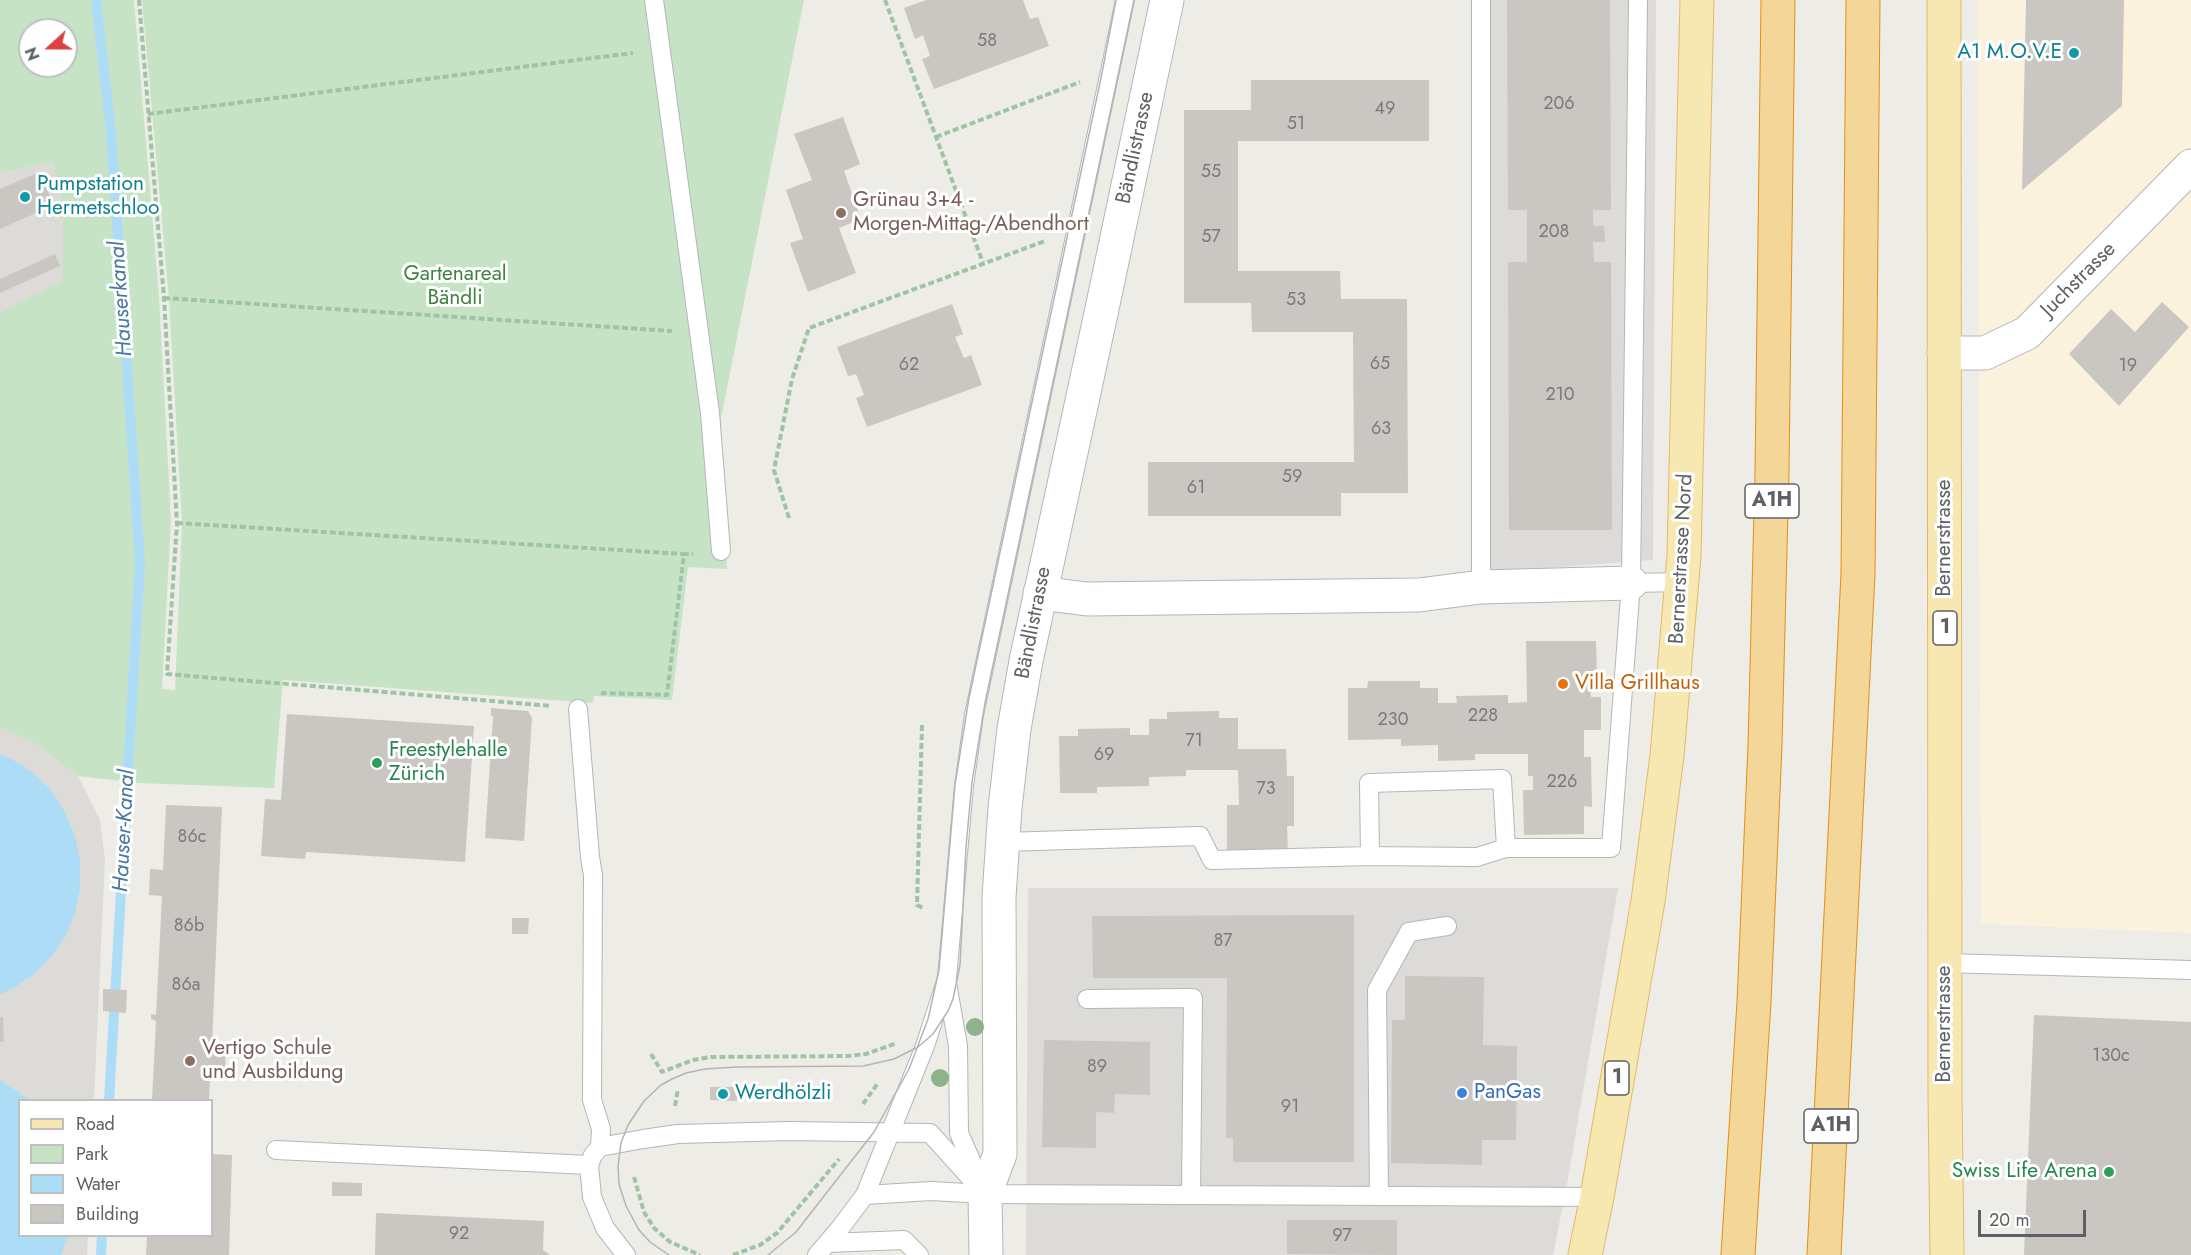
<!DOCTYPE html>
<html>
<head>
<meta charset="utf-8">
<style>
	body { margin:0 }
	#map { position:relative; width:2191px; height:1255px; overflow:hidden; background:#eeece6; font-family:Jost,sans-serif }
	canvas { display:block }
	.legend { position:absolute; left:18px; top:1099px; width:195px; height:138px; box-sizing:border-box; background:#fff; border:2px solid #bec0c1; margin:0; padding:8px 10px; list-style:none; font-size:18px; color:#5d6165 }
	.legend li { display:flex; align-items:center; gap:12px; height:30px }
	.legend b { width:30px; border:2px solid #bec0c1 }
	.north { position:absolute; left:18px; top:18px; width:60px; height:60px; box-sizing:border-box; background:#fff; border:2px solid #bec0c1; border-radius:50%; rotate:249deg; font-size:16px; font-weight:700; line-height:24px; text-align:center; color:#5d6165 }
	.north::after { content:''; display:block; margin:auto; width:21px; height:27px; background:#d94341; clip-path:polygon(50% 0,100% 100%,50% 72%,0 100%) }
	.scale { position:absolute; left:1978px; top:1210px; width:108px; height:27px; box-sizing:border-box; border:3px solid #5d6165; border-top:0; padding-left:8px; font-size:18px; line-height:21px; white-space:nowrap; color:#5d6165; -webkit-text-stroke:4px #fff; paint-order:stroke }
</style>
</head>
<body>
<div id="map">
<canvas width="2191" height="1255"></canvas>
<ul class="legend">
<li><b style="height:8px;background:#f7e7b1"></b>Road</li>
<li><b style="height:16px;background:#c7e3c5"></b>Park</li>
<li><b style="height:16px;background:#addcf7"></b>Water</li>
<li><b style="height:16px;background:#cac7c2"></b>Building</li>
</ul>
<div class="north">N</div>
<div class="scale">20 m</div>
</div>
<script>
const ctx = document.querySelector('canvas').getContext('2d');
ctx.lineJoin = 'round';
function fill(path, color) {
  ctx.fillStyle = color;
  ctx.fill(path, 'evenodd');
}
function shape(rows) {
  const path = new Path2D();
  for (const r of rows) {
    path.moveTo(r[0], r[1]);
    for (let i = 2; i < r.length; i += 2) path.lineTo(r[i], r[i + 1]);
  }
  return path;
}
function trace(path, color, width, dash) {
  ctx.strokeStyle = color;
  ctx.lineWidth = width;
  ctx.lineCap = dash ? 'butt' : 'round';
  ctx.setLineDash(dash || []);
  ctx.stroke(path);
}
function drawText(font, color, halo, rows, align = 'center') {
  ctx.font = font + ' Jost,sans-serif';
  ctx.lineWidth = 6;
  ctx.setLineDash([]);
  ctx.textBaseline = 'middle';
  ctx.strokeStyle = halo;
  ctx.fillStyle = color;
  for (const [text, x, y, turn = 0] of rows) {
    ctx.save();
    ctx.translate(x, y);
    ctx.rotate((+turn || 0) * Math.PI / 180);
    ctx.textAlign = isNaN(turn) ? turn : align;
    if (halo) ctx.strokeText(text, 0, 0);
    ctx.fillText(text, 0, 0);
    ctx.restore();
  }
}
fill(shape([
	[1977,0,2191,0,2191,933,1981,924]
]), '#fbf2de');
fill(shape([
	[1489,0,1656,0,1653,560,1491,572],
	[53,162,63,210,63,280,0,312,0,172,1,173],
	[0,728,33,742,78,776,100,820,105,859,94,1100,20,1100,20,1236,88,1236,87,1255,0,1255],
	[1028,888,1618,888,1567,1184,1553,1255,1026,1255]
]), '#dddbd8');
fill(shape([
	[0,0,134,0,159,297,171,520,162,689,175,690,182,523,169,299,142,0,804,0,721,418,727,569,688,567,672,700,594,696,593,703,283,680,274,788,138,783,78,776,33,742,0,728,0,312,63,280,63,210,53,162,1,173,0,172],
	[30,30,66,30,66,66,30,66]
]), '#c7e3c5');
fill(shape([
	[0,754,10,758,32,772,51,790,65,812,75,836,80,861,80,888,75,913,65,937,50,958,32,976,10,990,0,994],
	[0,1080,30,1100,20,1100,20,1236,68,1236,61,1255,0,1255]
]), '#addcf7');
trace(shape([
	[96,0,111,132,140,562,109,1100],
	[101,1255,102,1236]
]), '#addcf7', 10);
fill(shape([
	[926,0,1023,0,1030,19,1038,17,1049,46,934,89,922,59,930,56,923,35,915,39,904,8],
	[1507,0,1610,0,1611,210,1593,210,1593,226,1604,226,1605,242,1593,242,1594,262,1611,262,1612,530,1509,530,1508,262,1527,262,1527,210,1508,210],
	[2026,0,2124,0,2122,106,2022,190],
	[1251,80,1429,80,1429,141,1238,141,1238,271,1340,271,1341,299,1407,299,1408,493,1341,493,1341,516,1148,516,1148,462,1354,462,1353,332,1252,332,1251,303,1184,303,1184,110,1251,110],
	[843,117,860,164,844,171,861,219,839,228,856,273,808,292,790,243,803,239,786,190,812,180,794,134],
	[39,172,54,205,0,229,0,189],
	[55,254,60,266,0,293,0,279],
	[2162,302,2189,327,2119,406,2069,354,2111,309,2135,332],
	[952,304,963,334,955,337,964,358,971,355,982,385,867,427,856,398,864,395,856,374,848,376,837,347],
	[1526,641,1596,641,1597,678,1595,682,1590,684,1591,697,1601,697,1601,730,1584,730,1584,757,1591,757,1592,807,1584,806,1584,834,1524,835,1523,790,1533,790,1533,776,1528,776,1528,754,1475,754,1475,760,1438,761,1438,745,1401,746,1401,739,1348,740,1348,688,1367,688,1368,681,1420,681,1420,688,1438,688,1438,703,1457,703,1456,696,1508,695,1508,703,1527,702],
	[491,708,528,711,532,718,524,841,485,838,493,716,491,716],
	[1219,711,1219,718,1238,718,1238,749,1286,749,1287,776,1294,776,1294,826,1287,826,1288,852,1227,852,1227,805,1239,805,1238,770,1186,770,1186,776,1149,777,1149,786,1097,787,1097,793,1060,793,1059,736,1078,736,1078,729,1130,728,1130,735,1149,735,1149,719,1167,719,1167,712],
	[287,714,474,726,465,862,306,852,305,859,261,856,265,799,281,800],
	[166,805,222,807,212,1046,226,1047,225,1077,210,1076,209,1100,152,1100,156,1021,151,1019,151,1014,156,1015,162,896,149,895,150,869,163,870],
	[1354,915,1354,1162,1233,1162,1233,1138,1226,1138,1227,978,1093,978,1092,916],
	[512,918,529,918,528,934,512,934],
	[1405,976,1484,977,1483,1045,1517,1046,1516,1140,1482,1140,1482,1165,1391,1163,1392,1020,1405,1020],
	[103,989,127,990,126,1013,103,1011],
	[2034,1015,2191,1022,2191,1255,2024,1255],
	[0,1017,3,1017,4,1042,0,1042],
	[1044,1040,1150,1042,1150,1095,1115,1094,1114,1113,1096,1112,1096,1148,1042,1147],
	[710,1087,737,1087,737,1101,710,1100],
	[212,1154,232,1155,229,1255,146,1255,147,1236,212,1236],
	[332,1182,362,1183,362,1196,332,1196],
	[376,1213,544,1221,543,1250,550,1255,375,1255],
	[1287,1220,1397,1220,1397,1255,1287,1254]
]), '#cac7c2');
const service = shape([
	[654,0,710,413,721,551],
	[1631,583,1683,582],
	[1481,587,1481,0],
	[578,709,590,857,593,875,592,1100,601,1129,600,1147],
	[1003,842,1200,836,1212,860,1370,856],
	[1506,848,1502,779,1369,783,1370,856,1477,857,1506,848,1611,848,1631,583,1638,0],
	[1945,963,2191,970],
	[947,983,958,1046,959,1133,980,1181],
	[1087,999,1193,998,1191,1195],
	[276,1150,589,1165],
	[865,1195,931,1191,985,1194,1597,1197],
	[1379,1196,1377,990,1409,932,1447,926],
	[828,1243,904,1240,919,1255],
	[626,1255,605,1228,592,1197,589,1165,593,1155,600,1147,643,1139,678,1134,789,1131,930,1133,985,1194],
	[817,1255,841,1227,865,1195,925,1046,947,978,964,786,974,715,1125,0]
]);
const minor = shape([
	[1944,353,1985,353,2027,333,2191,166],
	[1040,593,1087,599,1419,595,1481,587,1631,583]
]);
const tertiary = shape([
	[986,1255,985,1194,1000,1154,999,897,1005,808,1014,729,1026,661,1106,290,1167,0]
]);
const primary = shape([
	[1944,0,1945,1094,1947,1255],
	[1585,1255,1597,1197,1648,901,1667,756,1684,555,1697,0]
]);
const motorway = shape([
	[1738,1255,1754,1002,1765,745,1772,472,1778,0],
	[1824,1255,1858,574,1863,0]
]);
trace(service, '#b3b6b9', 20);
trace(minor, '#b3b6b9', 35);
trace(tertiary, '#b3b6b9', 35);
trace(primary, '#e4b969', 35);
trace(motorway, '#de9216', 35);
trace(shape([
	[139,0,164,298,177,523,167,674,552,706],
	[885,0,983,263],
	[148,114,633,53],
	[936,137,1080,82],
	[164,298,672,331],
	[789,518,774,470,792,379,809,328,1045,241],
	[177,523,684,554],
	[602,695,603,693,667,695,684,554,693,554],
	[922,725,917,905,925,909],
	[651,1054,662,1072,693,1060,711,1057,848,1056,866,1054,897,1043],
	[863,1104,878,1083],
	[675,1106,678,1089],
	[634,1177,644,1212,654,1228,670,1242,700,1255],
	[733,1255,760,1245,777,1233,839,1159]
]), '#9ec4a6', 4, [6, 3]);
trace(service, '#fff', 18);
trace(minor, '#fff', 33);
trace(tertiary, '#fff', 33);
trace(primary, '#f7e7b1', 33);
trace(motorway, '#f3d698', 33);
trace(shape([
	[669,1255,650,1242,639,1230,626,1206,619,1184,618,1166,621,1143,628,1125,644,1101,661,1085,672,1079,686,1073,705,1069,736,1067,863,1066,894,1059,918,1047,933,1034,948,1011,953,999,960,965,966,847,972,782,985,703,1134,0],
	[768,1255,796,1232,874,1132,909,1069,928,1019,939,970,955,785,969,698,1101,78,1116,0]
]), '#b3b4b5', 1.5);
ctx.fillStyle = '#8eb28a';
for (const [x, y] of [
	[975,1027],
	[940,1078]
]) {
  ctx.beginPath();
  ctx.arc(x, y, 9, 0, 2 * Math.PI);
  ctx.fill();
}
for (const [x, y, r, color] of [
	[2074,53,6,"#0f9aa8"],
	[25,197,6,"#0f9aa8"],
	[841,213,6,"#8d6e63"],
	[1563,684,6,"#e8710a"],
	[377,763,6,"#2e9e5b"],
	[190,1061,6,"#8d6e63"],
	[1462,1093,6,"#3f7fe0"],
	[723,1094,6,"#0f9aa8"],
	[2109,1172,6,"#2e9e5b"]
]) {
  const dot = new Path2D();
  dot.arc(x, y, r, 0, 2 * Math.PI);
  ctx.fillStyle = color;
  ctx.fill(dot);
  trace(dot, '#fff', 2);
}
drawText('18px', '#787a7c', null, [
	["58",987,42],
	["206",1559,105],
	["49",1385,110],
	["51",1296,125],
	["55",1211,173],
	["208",1554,233],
	["57",1211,238],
	["53",1296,301],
	["65",1380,365],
	["62",909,366],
	["19",2128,367],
	["210",1560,396],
	["63",1381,430],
	["59",1292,478],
	["61",1196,489],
	["228",1483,717],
	["230",1393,721],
	["71",1194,742],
	["69",1104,756],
	["226",1562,783],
	["73",1266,790],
	["86c",192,838],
	["86b",189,927],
	["87",1223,942],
	["86a",186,986],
	["130c",2111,1057],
	["89",1097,1068],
	["91",1290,1108],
	["92",459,1235],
	["97",1342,1237]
]);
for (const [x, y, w] of [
	[1772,501,54],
	[1945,628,24],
	[1617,1078,24],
	[1831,1126,54]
]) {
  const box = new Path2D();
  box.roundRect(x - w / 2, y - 17, w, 34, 4.5);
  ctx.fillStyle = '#fff';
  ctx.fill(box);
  trace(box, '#5d6165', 1.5);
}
drawText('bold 20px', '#5d6165', null, [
	["A1H",1772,501],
	["1",1945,628],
	["1",1617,1078],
	["A1H",1831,1126]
]);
drawText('21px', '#0d838f', '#fff', [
	["A1 M.O.V.E",2062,53,"right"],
	["Pumpstation",37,185],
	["Hermetschloo",37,209],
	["Werdhölzli",735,1094]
], 'left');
drawText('21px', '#5d6165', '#fff', [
	["Bändlistrasse",1136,148,-78],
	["Juchstrasse",2079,280,-45],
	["Bernerstrasse",1945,538,-90],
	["Bernerstrasse Nord",1682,559,-87],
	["Bändlistrasse",1034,623,-79],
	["Bernerstrasse",1945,1024,-90]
]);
drawText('21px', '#785e54', '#fff', [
	["Grünau 3+4 -",853,201],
	["Morgen-Mittag-/Abendhort",853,225],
	["Vertigo Schule",202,1049],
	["und Ausbildung",202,1073]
], 'left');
drawText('21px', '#3f833e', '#fff', [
	["Gartenareal",455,275],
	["Bändli",455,299]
]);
drawText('21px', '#c56008', '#fff', [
	["Villa Grillhaus",1575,684]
], 'left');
drawText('21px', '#27864d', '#fff', [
	["Freestylehalle",389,751],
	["Zürich",389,775],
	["Swiss Life Arena",2097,1172,"right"]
], 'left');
drawText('21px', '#366cbe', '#fff', [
	["PanGas",1474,1093]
], 'left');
drawText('italic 22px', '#4779a0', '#fff', [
	["Hauserkanal",122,299,-94],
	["Hauser-Kanal",125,831,-87]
]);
</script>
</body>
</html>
